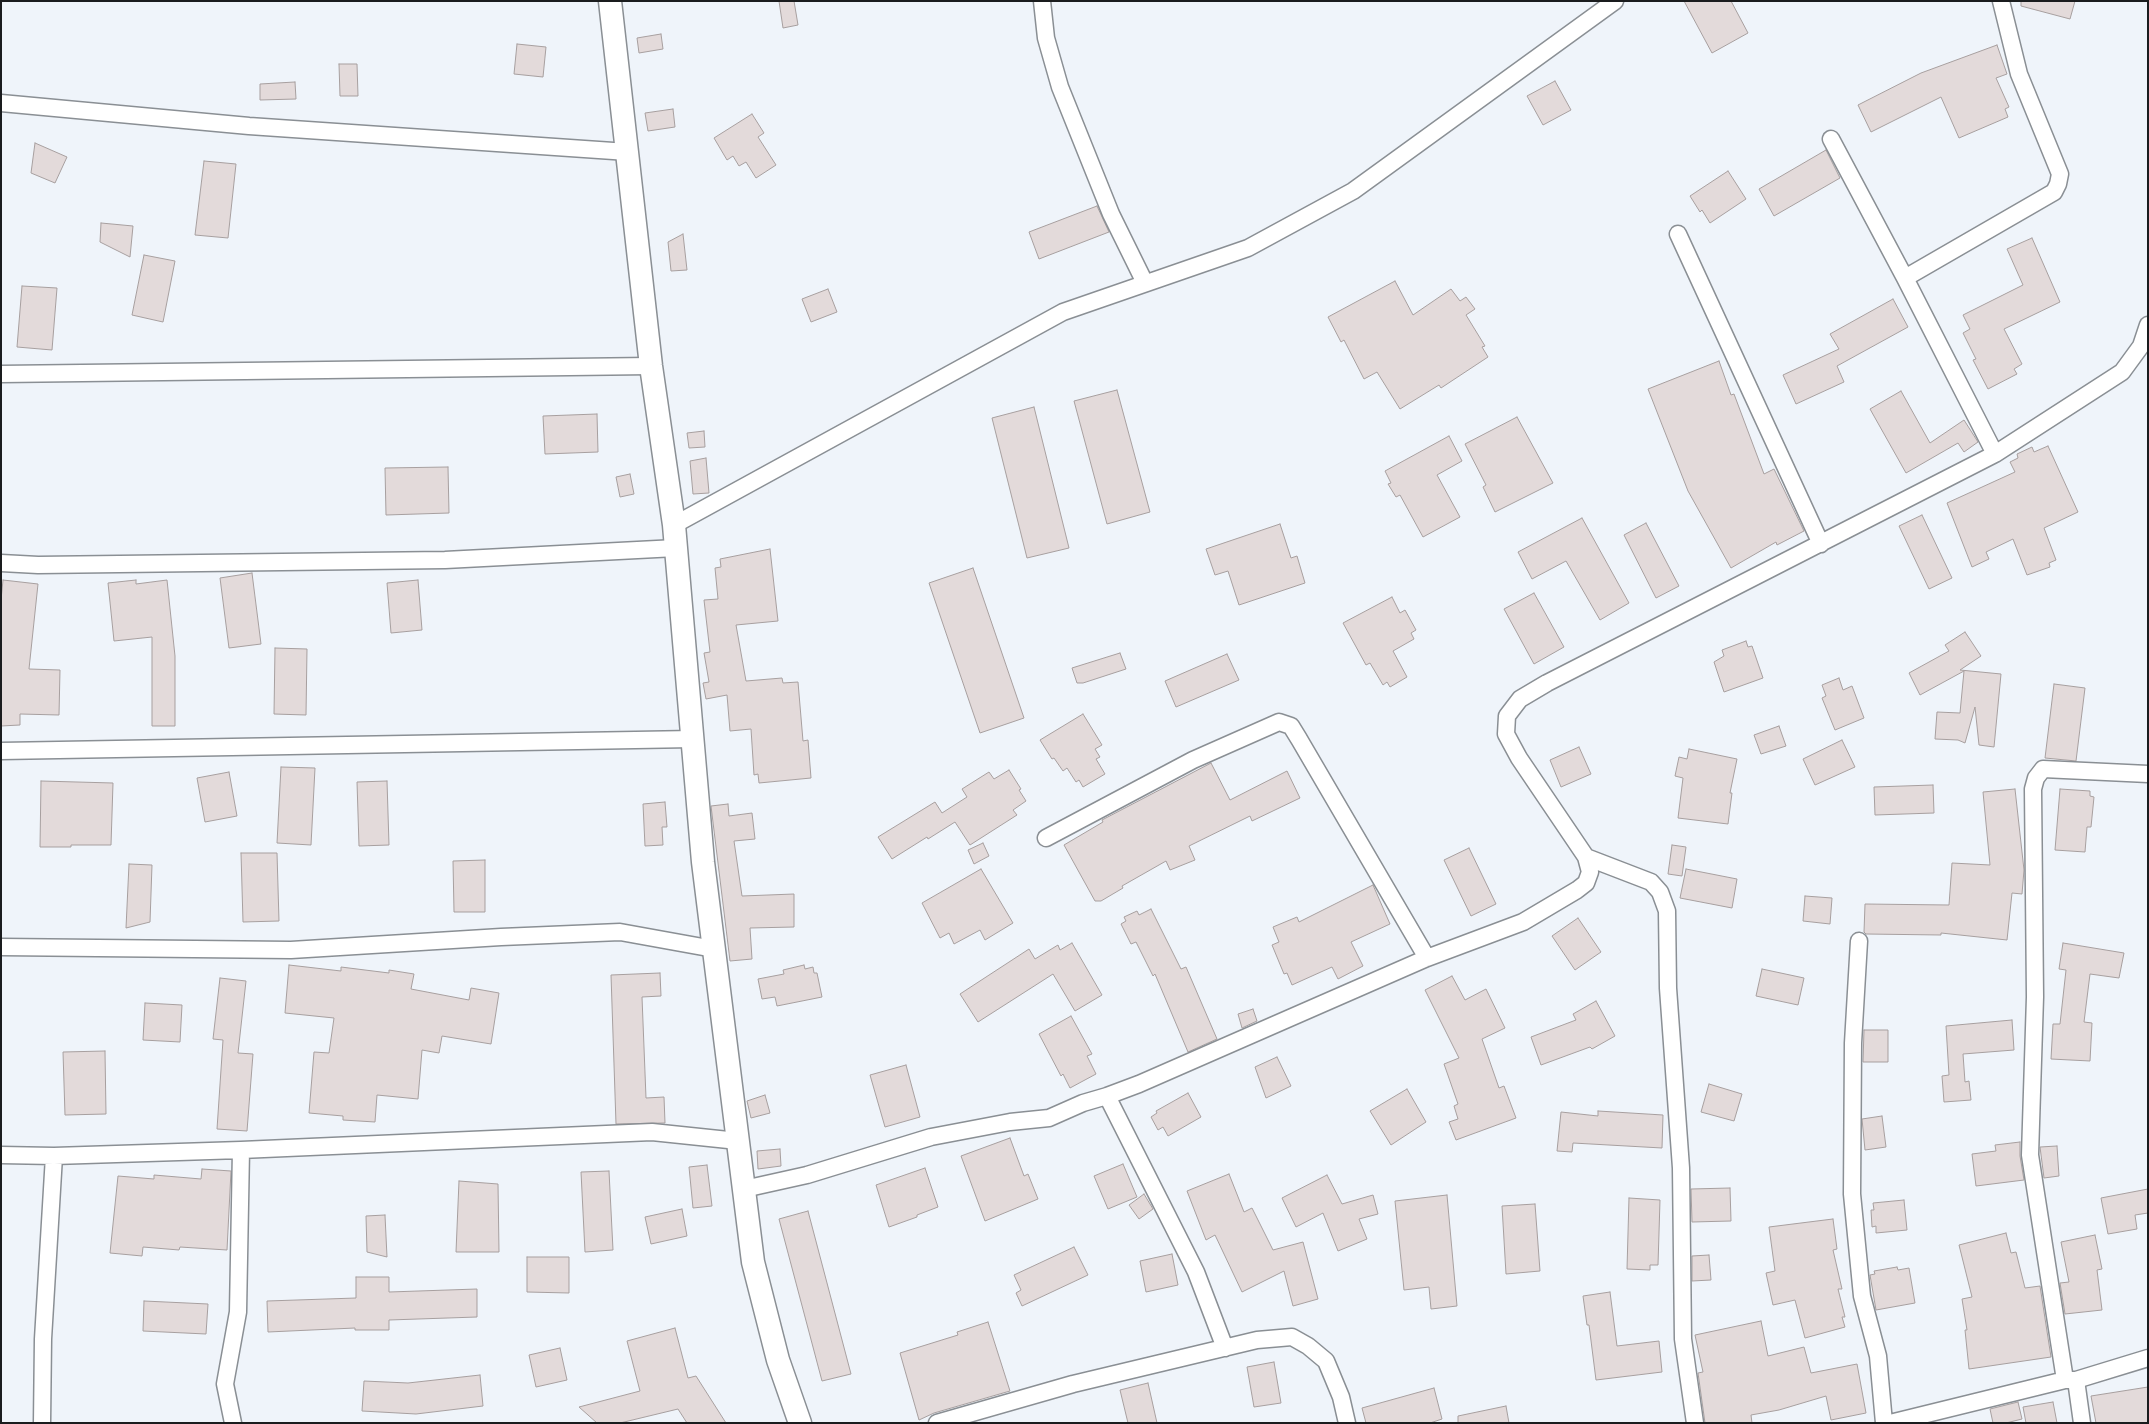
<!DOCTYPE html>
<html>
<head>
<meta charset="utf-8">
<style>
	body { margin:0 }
	#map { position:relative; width:2149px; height:1424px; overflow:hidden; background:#eff4fa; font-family:Arial,sans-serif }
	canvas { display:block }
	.frame { position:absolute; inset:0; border:2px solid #1a1c1e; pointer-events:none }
</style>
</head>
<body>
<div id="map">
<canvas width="2149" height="1424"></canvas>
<div class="frame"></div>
</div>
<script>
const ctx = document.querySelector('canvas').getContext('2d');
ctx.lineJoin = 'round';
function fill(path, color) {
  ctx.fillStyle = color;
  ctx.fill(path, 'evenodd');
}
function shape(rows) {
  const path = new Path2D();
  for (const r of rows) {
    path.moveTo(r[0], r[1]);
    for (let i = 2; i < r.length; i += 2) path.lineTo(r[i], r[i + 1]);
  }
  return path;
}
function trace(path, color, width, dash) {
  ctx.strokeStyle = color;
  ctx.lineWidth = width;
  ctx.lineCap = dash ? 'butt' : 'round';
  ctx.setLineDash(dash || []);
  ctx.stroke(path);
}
const building = shape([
	[779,1,794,1,798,25,783,28,779,1],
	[1684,1,1731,1,1748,33,1712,53,1684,1],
	[2021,1,2075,1,2070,19,2021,6,2021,1],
	[661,34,663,49,639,53,637,38,661,34],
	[517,44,546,47,543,77,514,74,517,44],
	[1997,45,2007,74,1996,78,2009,107,2005,109,2008,117,1959,138,1941,97,1871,132,1858,105,1921,73,1997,45],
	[339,64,357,64,358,96,340,96,339,64],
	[1555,81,1571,110,1543,125,1527,96,1555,81],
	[295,82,296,99,260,100,260,84,295,82],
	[673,109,675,127,648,131,645,113,673,109],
	[752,114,764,133,758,137,776,165,756,178,746,162,739,166,733,156,727,160,714,138,752,114],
	[35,143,67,157,55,183,31,173,35,143],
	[1826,150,1840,178,1774,216,1759,189,1826,150],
	[204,161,236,164,228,238,195,235,204,161],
	[1728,171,1746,199,1710,223,1702,210,1700,212,1690,196,1728,171],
	[1097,206,1109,232,1039,259,1029,232,1097,206],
	[101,223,133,226,130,257,100,242,101,223],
	[683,234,687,270,671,271,668,242,683,234],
	[2032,238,2060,302,2004,329,2022,364,2014,369,2017,374,1988,389,1973,360,1976,359,1963,333,1970,329,1963,315,2023,285,2007,249,2032,238],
	[144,255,175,261,163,322,132,315,144,255],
	[1395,281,1413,315,1451,289,1460,301,1466,297,1475,309,1466,315,1485,346,1482,347,1488,357,1441,388,1439,385,1400,409,1377,372,1364,379,1344,340,1341,342,1328,317,1395,281],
	[22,286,57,288,52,350,17,347,22,286],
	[828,289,837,312,811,322,802,299,828,289],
	[1893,299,1908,327,1837,366,1844,382,1796,404,1783,375,1839,349,1830,334,1893,299],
	[1719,361,1731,395,1734,394,1764,474,1774,469,1804,531,1777,545,1776,542,1731,568,1688,491,1648,389,1719,361],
	[1117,390,1150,512,1107,524,1074,401,1117,390],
	[1901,391,1930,443,1964,420,1978,442,1964,452,1958,443,1906,473,1870,409,1901,391],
	[1034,407,1069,548,1027,558,992,418,1034,407],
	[597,414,598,452,545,454,543,416,597,414],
	[1517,417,1553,483,1495,512,1483,487,1486,485,1465,444,1517,417],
	[704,431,705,447,689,448,687,433,704,431],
	[1449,436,1462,461,1437,475,1460,517,1423,537,1400,495,1396,497,1388,484,1391,483,1385,471,1449,436],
	[2048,446,2078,512,2044,528,2056,560,2049,563,2050,567,2027,575,2013,539,1986,552,1989,559,1972,567,1947,503,2015,472,2010,462,2018,458,2017,454,2032,447,2034,452,2048,446],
	[706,458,709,493,693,494,690,461,706,458],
	[448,467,449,513,386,515,385,468,448,467],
	[630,474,634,494,620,497,616,477,630,474],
	[1922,515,1952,578,1929,589,1899,526,1922,515],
	[1582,518,1629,603,1600,620,1566,561,1532,579,1518,552,1582,518],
	[1646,523,1679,586,1656,598,1624,535,1646,523],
	[1280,524,1291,558,1297,556,1305,583,1239,605,1228,571,1215,575,1206,549,1280,524],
	[770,549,778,621,736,625,746,681,782,678,783,683,798,682,803,741,808,740,811,778,759,783,758,774,754,775,751,729,730,731,727,695,706,699,703,683,709,682,704,653,710,652,704,600,718,599,715,568,721,567,720,559,770,549],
	[973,568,1024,718,980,733,929,583,973,568],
	[252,573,261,644,229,648,220,578,252,573],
	[3,580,38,584,29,669,60,670,59,715,20,714,20,725,1,726,1,600,3,580],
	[136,580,136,584,167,580,175,656,175,726,152,726,152,637,114,641,108,583,136,580],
	[418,580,422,630,391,633,387,583,418,580],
	[1534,593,1564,647,1534,664,1504,609,1534,593],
	[1392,597,1400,613,1405,610,1416,630,1411,633,1414,639,1393,651,1407,677,1390,687,1387,682,1383,685,1370,663,1366,665,1343,623,1392,597],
	[1965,632,1981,656,1960,670,2001,674,1994,747,1979,745,1975,707,1965,743,1958,740,1935,739,1937,712,1960,713,1964,671,1920,695,1909,673,1949,651,1945,645,1965,632],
	[1746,641,1748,647,1752,646,1763,678,1724,692,1714,662,1724,656,1722,650,1746,641],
	[275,648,307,649,306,715,274,714,275,648],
	[1120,653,1126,669,1083,683,1077,683,1072,668,1120,653],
	[1227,654,1239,680,1176,707,1165,681,1227,654],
	[1839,678,1843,690,1852,686,1864,718,1835,730,1822,698,1826,696,1822,685,1839,678],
	[2054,684,2085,688,2076,761,2045,758,2054,684],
	[1083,714,1102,745,1095,749,1100,757,1096,759,1105,774,1083,787,1079,780,1076,782,1067,768,1063,771,1054,758,1052,759,1040,740,1083,714],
	[1779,726,1786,746,1761,754,1754,735,1779,726],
	[1842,740,1855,767,1815,785,1803,759,1842,740],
	[1579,747,1591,774,1561,787,1550,760,1579,747],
	[1689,749,1737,759,1730,793,1732,793,1728,824,1678,818,1683,778,1675,776,1679,757,1687,759,1689,749],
	[1211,763,1230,800,1287,771,1300,798,1252,821,1250,816,1189,846,1195,860,1170,870,1166,861,1122,886,1123,888,1101,901,1095,901,1064,845,1103,822,1102,820,1211,763],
	[281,767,315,768,311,845,277,843,281,767],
	[1009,770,1021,789,1019,790,1026,801,1013,810,1017,815,970,845,955,822,928,839,927,837,892,859,878,837,935,802,942,813,967,797,962,789,989,772,994,779,1009,770],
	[229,772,237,816,205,822,197,778,229,772],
	[41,781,113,783,111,845,71,845,71,847,40,847,41,781],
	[387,781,389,845,359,846,357,782,387,781],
	[1933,785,1934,813,1875,815,1874,787,1933,785],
	[2015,789,2024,870,2022,894,2012,893,2007,940,1941,933,1941,935,1866,934,1864,932,1865,904,1949,905,1952,863,1990,865,1983,792,2015,789],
	[2060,789,2090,791,2090,796,2094,797,2091,827,2087,827,2085,852,2055,850,2060,789],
	[665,802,667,827,662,827,663,845,645,846,643,804,665,802],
	[728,804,729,816,752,813,755,839,734,841,742,896,794,894,794,927,750,928,752,959,730,961,711,806,728,804],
	[983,843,989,856,974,864,968,850,983,843],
	[1672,845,1686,847,1682,876,1668,874,1672,845],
	[1469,848,1496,904,1471,916,1444,860,1469,848],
	[241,853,277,853,279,921,243,922,241,853],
	[485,860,485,912,454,912,453,861,485,860],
	[129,864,152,865,150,922,126,928,129,864],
	[981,869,1013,923,985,940,980,930,954,944,949,933,940,938,922,903,981,869],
	[1686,869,1737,879,1732,908,1680,898,1686,869],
	[1373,885,1390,924,1351,942,1363,966,1338,979,1332,967,1292,985,1287,973,1284,974,1272,945,1279,942,1273,927,1297,917,1299,922,1373,885],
	[1805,896,1832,898,1830,924,1803,921,1805,896],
	[1151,909,1181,969,1186,967,1217,1039,1188,1052,1155,974,1153,976,1136,942,1131,944,1121,924,1126,921,1124,917,1137,911,1139,915,1151,909],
	[1578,918,1601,952,1575,970,1552,936,1578,918],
	[1072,943,1102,995,1075,1011,1053,974,978,1022,960,994,1029,949,1035,959,1058,945,1060,950,1072,943],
	[2063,943,2124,953,2119,978,2090,974,2084,1022,2092,1023,2090,1061,2051,1059,2053,1024,2060,1024,2066,970,2059,969,2063,943],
	[289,965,341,971,341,967,389,973,389,970,414,974,411,989,469,1000,471,988,499,993,491,1044,442,1036,439,1053,422,1050,418,1099,377,1095,375,1122,343,1120,343,1116,309,1113,314,1052,329,1053,334,1018,285,1013,289,965],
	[804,965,805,969,813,967,814,973,817,973,822,997,777,1006,775,997,762,999,758,979,784,974,783,970,804,965],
	[1762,969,1804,978,1798,1005,1756,996,1762,969],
	[660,973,661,996,642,997,646,1098,664,1097,665,1123,616,1124,611,975,660,973],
	[1452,976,1465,1000,1486,989,1505,1028,1482,1039,1499,1088,1504,1086,1516,1118,1456,1140,1449,1122,1458,1119,1454,1106,1458,1104,1444,1064,1459,1058,1425,990,1452,976],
	[220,978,246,981,238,1053,253,1054,247,1131,217,1129,223,1040,213,1039,220,978],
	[1596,1001,1615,1036,1592,1049,1590,1047,1541,1065,1531,1037,1576,1020,1573,1014,1596,1001],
	[145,1003,182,1005,180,1042,143,1040,145,1003],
	[1253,1009,1257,1021,1242,1028,1238,1014,1253,1009],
	[1071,1016,1092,1054,1087,1056,1096,1074,1070,1088,1063,1074,1061,1076,1039,1034,1071,1016],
	[2012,1020,2014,1050,1963,1054,1965,1082,1969,1081,1971,1100,1944,1102,1942,1076,1949,1075,1946,1026,2012,1020],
	[1864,1030,1888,1030,1888,1062,1863,1062,1864,1030],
	[105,1051,106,1114,65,1115,63,1052,105,1051],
	[1277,1057,1291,1086,1266,1098,1255,1067,1277,1057],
	[906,1065,920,1117,885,1127,870,1075,906,1065],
	[1709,1084,1742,1094,1734,1121,1701,1112,1709,1084],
	[1407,1089,1426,1122,1391,1145,1370,1111,1407,1089],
	[1188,1093,1201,1117,1168,1136,1163,1127,1158,1130,1151,1117,1157,1113,1156,1111,1188,1093],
	[765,1095,770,1113,751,1118,747,1101,765,1095],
	[1598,1111,1663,1115,1662,1148,1573,1143,1572,1152,1557,1151,1561,1112,1598,1116,1598,1111],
	[1882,1116,1886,1147,1865,1150,1862,1119,1882,1116],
	[1010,1138,1024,1176,1028,1174,1038,1199,985,1221,961,1156,1010,1138],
	[2020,1142,2020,1156,2024,1180,1976,1186,1972,1154,1996,1151,1995,1145,2020,1142],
	[2057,1146,2059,1176,2044,1178,2040,1147,2057,1146],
	[780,1149,781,1166,758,1169,757,1151,780,1149],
	[1123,1164,1137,1197,1108,1209,1094,1176,1123,1164],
	[707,1165,712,1206,693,1208,689,1167,707,1165],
	[925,1168,938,1207,917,1215,917,1217,889,1227,876,1185,925,1168],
	[202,1169,231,1171,227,1250,180,1247,179,1250,143,1247,142,1256,110,1253,118,1176,154,1179,154,1175,201,1179,202,1169],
	[609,1171,613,1250,585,1252,581,1172,609,1171],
	[1229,1174,1244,1212,1252,1208,1273,1250,1303,1242,1318,1299,1293,1306,1284,1271,1242,1292,1215,1235,1206,1240,1187,1191,1229,1174],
	[1327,1175,1342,1204,1373,1195,1378,1214,1359,1219,1367,1239,1338,1251,1323,1213,1296,1227,1282,1198,1327,1175],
	[459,1181,498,1184,499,1252,456,1252,459,1181],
	[1730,1188,1731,1221,1692,1222,1691,1189,1730,1188],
	[2148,1189,2148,1213,2135,1215,2137,1229,2108,1234,2101,1198,2148,1189],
	[1144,1194,1153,1209,1139,1219,1129,1205,1144,1194],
	[1447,1195,1457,1306,1431,1309,1429,1287,1404,1290,1395,1201,1447,1195],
	[1629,1198,1660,1200,1658,1265,1650,1265,1650,1270,1627,1269,1629,1198],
	[1904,1200,1907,1230,1876,1233,1876,1226,1872,1227,1871,1210,1874,1210,1873,1203,1904,1200],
	[1535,1204,1540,1271,1506,1274,1502,1206,1535,1204],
	[682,1209,687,1236,651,1244,645,1217,682,1209],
	[808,1211,851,1374,822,1381,779,1219,808,1211],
	[385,1215,387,1257,367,1252,366,1216,385,1215],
	[1833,1219,1837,1249,1833,1250,1842,1289,1838,1289,1845,1317,1842,1317,1845,1327,1805,1338,1795,1300,1773,1305,1766,1273,1775,1271,1769,1227,1833,1219],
	[2006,1233,2011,1253,2016,1252,2025,1288,2040,1286,2051,1357,1969,1369,1965,1330,1967,1330,1962,1299,1972,1297,1959,1245,2006,1233],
	[2095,1235,2102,1269,2097,1270,2102,1310,2065,1314,2060,1283,2069,1282,2061,1242,2095,1235],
	[1074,1247,1088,1275,1022,1306,1016,1293,1021,1290,1014,1275,1074,1247],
	[1172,1254,1178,1285,1146,1292,1140,1261,1172,1254],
	[1709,1255,1711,1280,1692,1281,1692,1256,1709,1255],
	[527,1257,569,1257,569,1293,527,1292,527,1257],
	[1897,1267,1898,1270,1909,1268,1915,1303,1876,1310,1870,1275,1875,1274,1874,1271,1897,1267],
	[356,1277,389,1277,389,1292,477,1289,477,1317,389,1320,389,1330,355,1330,355,1328,268,1332,267,1301,356,1298,356,1277],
	[1610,1292,1617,1346,1659,1341,1662,1372,1596,1380,1589,1325,1587,1325,1583,1296,1610,1292],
	[144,1301,208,1304,206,1334,143,1331,144,1301],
	[1761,1321,1768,1356,1804,1347,1811,1373,1857,1364,1866,1413,1831,1420,1826,1396,1779,1410,1751,1415,1752,1423,1705,1423,1698,1373,1703,1372,1695,1335,1761,1321],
	[988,1322,1010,1391,934,1413,919,1420,900,1353,958,1335,957,1332,988,1322],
	[675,1328,688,1378,696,1376,726,1423,687,1423,678,1409,620,1423,597,1423,579,1407,640,1391,627,1341,675,1328],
	[560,1348,567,1380,536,1387,529,1355,560,1348],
	[1274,1362,1281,1403,1254,1407,1247,1367,1274,1362],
	[480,1375,483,1406,416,1414,362,1411,364,1381,408,1383,480,1375],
	[1148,1383,1157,1423,1128,1423,1120,1390,1148,1383],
	[2148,1387,2148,1423,2096,1423,2091,1396,2148,1387],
	[1434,1388,1442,1419,1430,1423,1366,1423,1362,1408,1434,1388],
	[2018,1402,2022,1419,2006,1423,1993,1423,1990,1409,2018,1402],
	[2053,1402,2057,1423,2026,1423,2023,1407,2053,1402],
	[1506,1406,1509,1423,1458,1423,1458,1416,1506,1406]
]);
fill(building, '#e3dada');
trace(building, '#a79f9f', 1);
const street = shape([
	[1042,1,1046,38,1060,87,1111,214,1145,283],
	[1,103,249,126,628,152],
	[1831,139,1905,278,1995,454],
	[1678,234,1821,544],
	[1905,278,2054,192,2058,184,2060,174,2019,74,2001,1],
	[1,374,651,366],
	[674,525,1063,312,1248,248,1353,191,1615,1],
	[1,563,38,565,445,560,676,548],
	[1,751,693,739],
	[1046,838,1193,760,1279,722,1291,726,1299,739,1427,958],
	[1586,857,1651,882,1660,892,1667,911,1668,988,1681,1168,1683,1339,1695,1423],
	[1859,941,1853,1043,1852,1194,1862,1296,1878,1356,1884,1423],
	[1,947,291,950,501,937,620,932,714,949],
	[1107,1096,1196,1272,1225,1348],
	[1,1155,54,1156,241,1150,652,1132,738,1141],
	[744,1189,807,1175,931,1137,1010,1122,1049,1118,1083,1103,1107,1096,1139,1084,1427,958,1523,922,1577,890,1586,883,1590,872,1586,857,1519,758,1506,734,1507,716,1520,699,1547,683,1995,454,2122,372,2141,346,2148,325],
	[2065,1380,2030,1155,2035,997,2033,789,2036,778,2043,769,2148,774],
	[2076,1380,2082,1423],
	[42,1423,43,1339,54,1156],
	[233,1423,225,1384,238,1312,241,1150],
	[937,1423,1073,1384,1257,1340,1292,1337,1308,1346,1326,1361,1341,1397,1347,1423],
	[1890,1423,2065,1380,2076,1380,2148,1358]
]);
const secondary = shape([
	[610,1,651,366,674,525,703,862,753,1262,778,1360,800,1423]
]);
trace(street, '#8a8f94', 19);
trace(secondary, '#8a8f94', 25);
trace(street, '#fff', 16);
trace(secondary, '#fff', 22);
</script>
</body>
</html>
